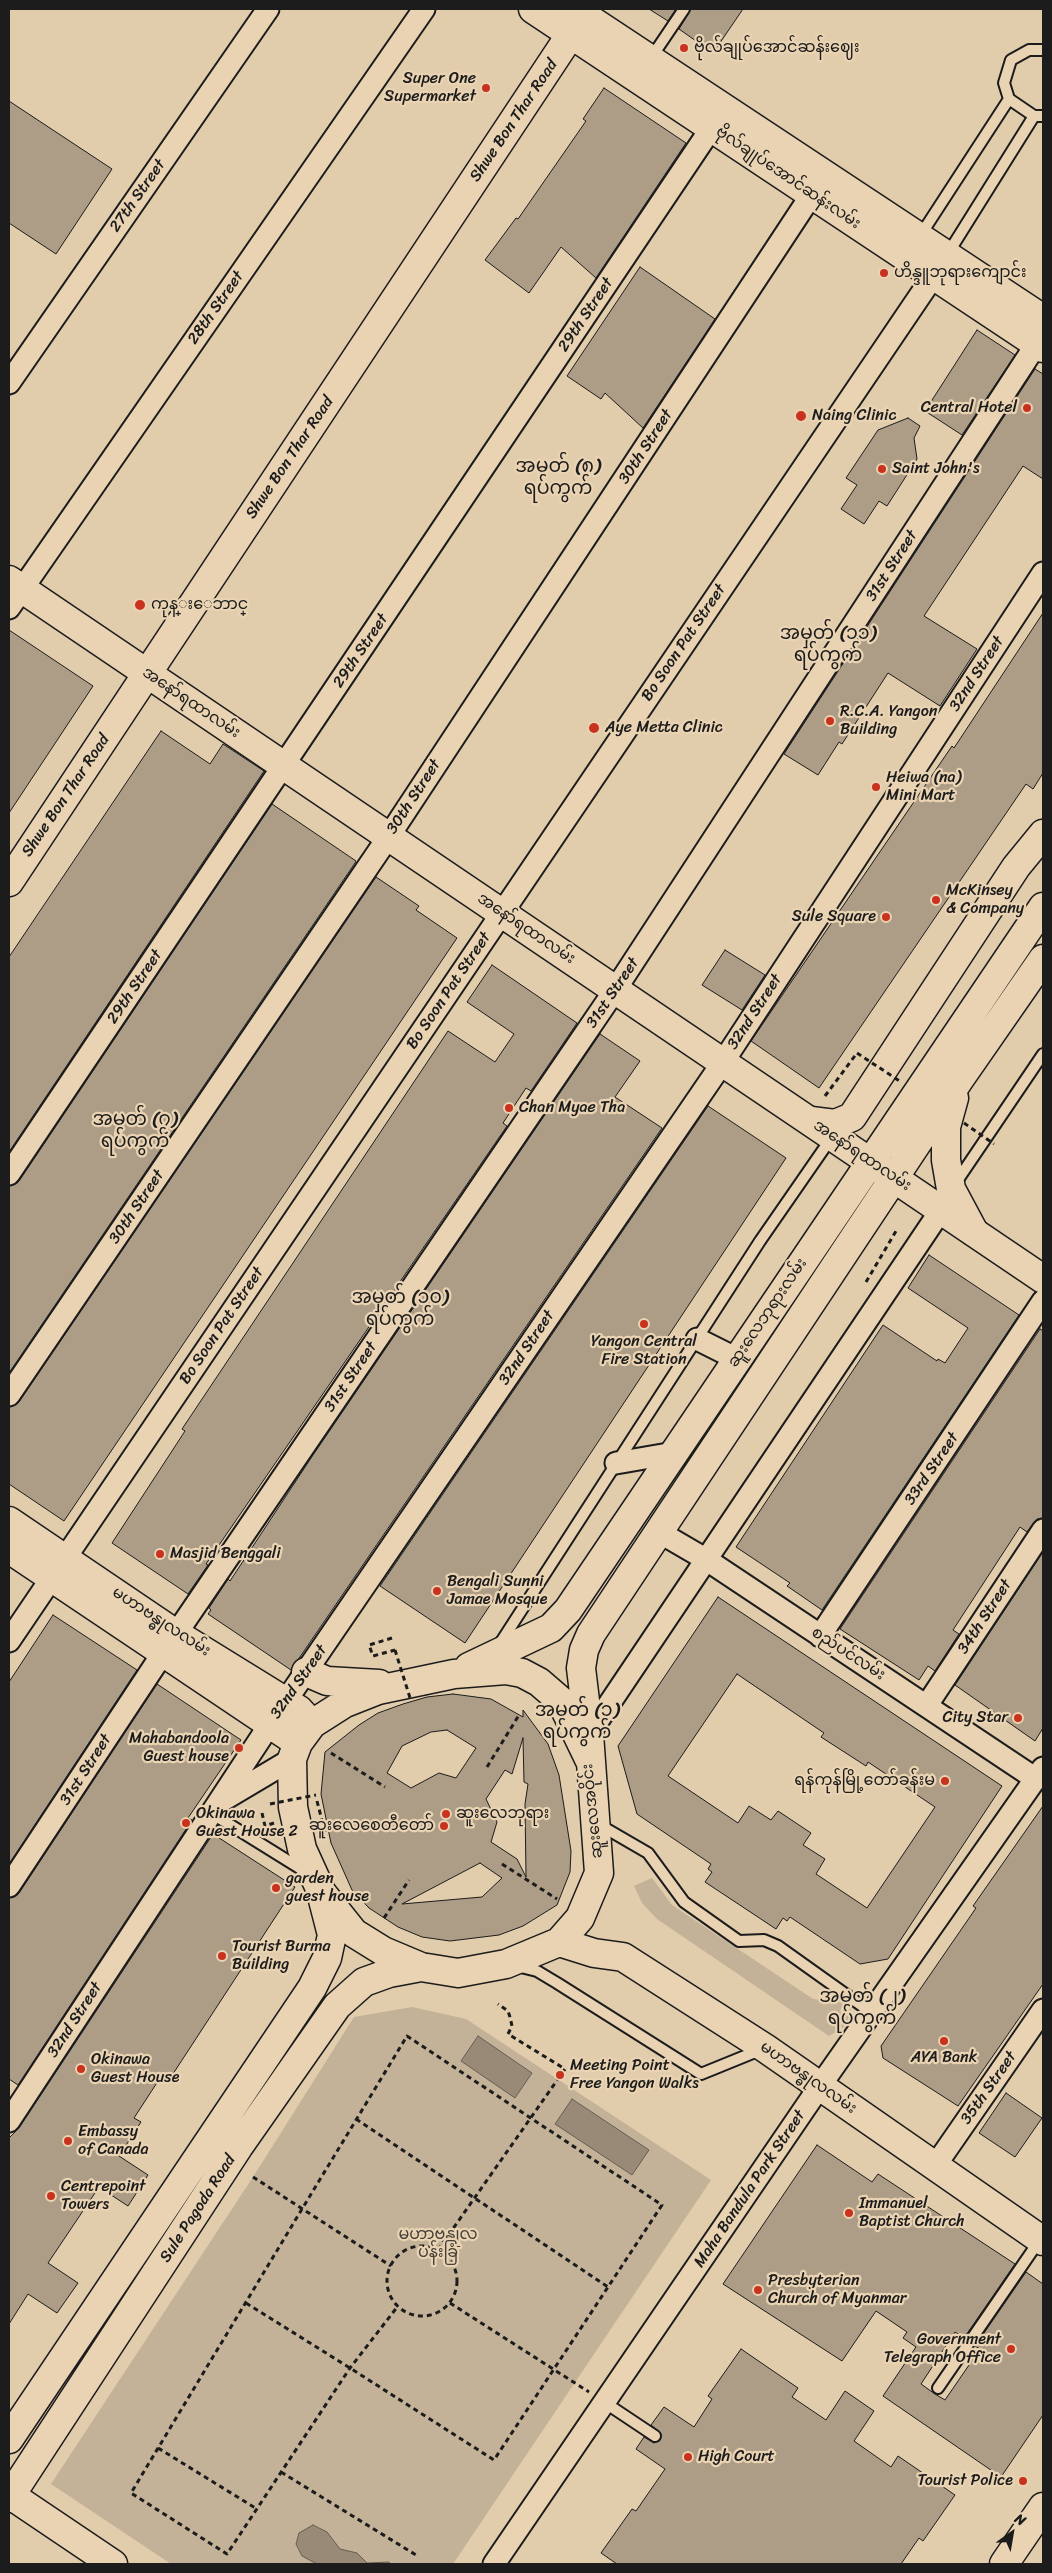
<!DOCTYPE html>
<html>
<head>
<meta charset="utf-8">
<style>
	body { margin:0 }
	#map { position:relative; width:1052px; height:2573px; overflow:hidden; background:#e1ccac; font-family:Sriracha,sans-serif }
	canvas { display:block }
	.frame { position:absolute; inset:0; border:10px solid #1c1c1c; pointer-events:none }
	.north { position:absolute; left:987px; top:2508px; width:50px; height:50px; -webkit-text-stroke:4px #e9d3b2; paint-order:stroke; rotate:32deg; font-size:14px; font-weight:700; line-height:20px; text-align:center; color:#1c1c1c }
	.north::after { content:''; display:block; margin:auto; width:18px; height:22px; background:#1c1c1c; clip-path:polygon(50% 0,100% 100%,50% 72%,0 100%) }
</style>
</head>
<body>
<div id="map">
<canvas width="1052" height="2573"></canvas>
<div class="frame"></div>
<div class="north">N</div>
</div>
<script>
const ctx = document.querySelector('canvas').getContext('2d');
ctx.lineJoin = 'round';
function fill(path, color) {
  ctx.fillStyle = color;
  ctx.fill(path, 'evenodd');
}
function shape(rows) {
  const path = new Path2D();
  for (const r of rows) {
    if (r.length === 3) {
      path.moveTo(r[0] + r[2], r[1]);
      path.arc(r[0], r[1], r[2], 0, 2 * Math.PI);
      continue;
    }
    path.moveTo(r[0], r[1]);
    for (let i = 2; i < r.length; i += 2) path.lineTo(r[i], r[i + 1]);
  }
  return path;
}
function trace(path, color, width, dash) {
  ctx.strokeStyle = color;
  ctx.lineWidth = width;
  ctx.lineCap = dash ? 'butt' : 'round';
  ctx.setLineDash(dash || []);
  ctx.stroke(path);
}
function drawText(font, color, halo, rows, align = 'center') {
  ctx.font = font + ' Sriracha,"Noto Sans Myanmar",sans-serif';
  ctx.lineWidth = 4.5;
  ctx.setLineDash([]);
  ctx.textBaseline = 'middle';
  ctx.strokeStyle = halo;
  ctx.fillStyle = color;
  for (const [text, x, y, turn = 0] of rows) {
    ctx.save();
    ctx.translate(x, y);
    ctx.rotate((+turn || 0) * Math.PI / 180);
    ctx.textAlign = isNaN(turn) ? turn : align;
    if (halo) ctx.strokeText(text, 0, 0);
    ctx.fillText(text, 0, 0);
    ctx.restore();
  }
}
fill(shape([
	[652,1878,672,1905,813,1999,849,2003,853,2021,829,2036,657,1919,642,1903,634,1886],
	[412,2007,466,2019,711,2180,453,2564,171,2564,51,2484,253,2177,354,2017]
]), '#c3b297');
const water = shape([
	[478,2036,532,2073,515,2098,461,2061,478,2036],
	[572,2099,649,2150,632,2175,555,2124,572,2099],
	[313,2525,327,2532,340,2549,357,2553,367,2563,389,2562,390,2564,317,2564,302,2556,296,2544,299,2533,313,2525]
]);
fill(water, '#988a77');
trace(water, '#665e53', 1);
const building = shape([
	[649,9,676,9,668,21,649,9],
	[691,9,743,9,713,53,679,29,691,9],
	[604,88,686,143,596,278,561,247,529,293,485,260,516,218,518,219,586,121,583,119,604,88],
	[9,101,112,169,56,254,9,223,9,101],
	[640,267,715,319,643,428,605,393,601,399,567,376,640,267],
	[977,330,1015,355,962,435,925,411,977,330],
	[1035,369,1043,374,1043,479,1023,466,924,616,977,649,940,706,888,673,842,744,839,742,818,775,784,754,1035,369],
	[908,418,920,426,914,438,917,459,887,506,879,501,864,524,841,509,857,485,846,478,878,430,908,418],
	[1043,613,1043,773,1033,789,1026,784,819,1088,751,1041,952,746,954,748,1043,613],
	[9,630,93,686,9,813,9,630],
	[161,731,210,764,223,744,264,771,9,1152,9,957,161,731],
	[272,804,356,861,355,863,9,1373,9,1186,19,1181,272,804],
	[376,877,419,906,416,910,457,938,64,1521,9,1484,9,1407,19,1402,376,877],
	[725,950,765,975,742,1010,702,985,725,950],
	[492,965,577,1023,531,1091,526,1088,503,1123,507,1126,206,1564,208,1565,188,1594,112,1543,185,1431,182,1429,448,1031,495,1062,514,1034,467,1002,492,965],
	[600,1034,640,1061,615,1097,662,1128,291,1670,208,1614,211,1610,209,1608,228,1579,230,1581,313,1455,600,1034],
	[708,1106,786,1158,465,1643,380,1586,708,1106],
	[929,1255,1019,1315,822,1610,787,1586,790,1583,736,1547,883,1325,937,1361,938,1359,945,1363,968,1328,908,1288,929,1255],
	[1040,1329,1043,1331,1043,1518,1037,1519,1027,1532,1020,1527,953,1630,959,1634,935,1671,928,1666,919,1680,840,1629,1040,1329],
	[1043,1552,1043,1728,1035,1741,955,1685,1043,1552],
	[718,1597,1002,1786,888,1959,860,1964,790,1917,787,1921,783,1918,776,1929,705,1882,712,1872,708,1869,711,1864,637,1814,618,1746,718,1597],
	[737,1674,824,1733,821,1737,866,1766,868,1762,935,1807,867,1908,816,1874,825,1859,803,1845,811,1833,778,1811,771,1820,749,1806,738,1823,668,1776,737,1674],
	[53,1615,137,1670,9,1864,9,1682,53,1615],
	[157,1684,241,1740,188,1818,192,1820,18,2085,9,2079,9,1898,19,1893,157,1684],
	[453,1694,491,1699,523,1717,523,1710,548,1744,559,1775,571,1851,570,1872,557,1905,523,1926,499,1935,450,1941,422,1937,398,1927,369,1908,352,1890,331,1843,321,1794,325,1752,359,1725,378,1713,403,1704,427,1697,453,1694],
	[447,1730,476,1748,456,1778,439,1773,411,1788,387,1773,402,1746,431,1732,447,1730],
	[523,1738,524,1782,528,1784,525,1804,526,1877,517,1859,491,1842,497,1822,486,1799,505,1770,512,1774,523,1738],
	[480,1863,502,1878,482,1897,402,1904,480,1863],
	[1043,1806,1043,1984,958,2106,883,2058,881,2046,976,1908,973,1906,1043,1806],
	[213,1834,295,1887,169,2080,162,2075,134,2118,141,2122,119,2156,148,2175,128,2206,99,2187,48,2263,78,2283,57,2313,28,2294,9,2324,9,2138,19,2128,213,1834],
	[1006,2093,1042,2118,1015,2157,979,2133,1006,2093],
	[817,2145,872,2182,878,2174,1015,2264,964,2338,955,2332,921,2384,935,2394,945,2400,980,2349,975,2346,1026,2272,1043,2284,1043,2415,1001,2477,883,2396,916,2347,903,2338,907,2332,876,2311,842,2361,723,2284,817,2145],
	[741,2349,798,2388,792,2397,826,2420,845,2391,874,2411,854,2441,891,2467,898,2456,955,2495,923,2541,919,2538,901,2564,617,2564,601,2553,632,2509,636,2511,665,2469,636,2449,644,2437,654,2443,660,2440,661,2433,651,2425,664,2407,694,2427,712,2399,708,2396,741,2349]
]);
fill(building, '#ad9d86');
trace(building, '#1c1c1c', 1);
const lane = shape([
	[1043,50,1029,50,1011,60,1004,83,1009,99,1034,116,1043,116],
	[651,58,684,9],
	[920,236,1009,99],
	[947,255,1034,116],
	[955,1184,1043,1054],
	[499,1645,760,1241,832,1137],
	[211,1813,306,1872],
	[598,1824,648,1853,684,1902,739,1941,764,1940,778,1946,872,2013],
	[517,1966,537,1971,557,1983,701,2074,760,2050],
	[938,2388,1039,2241],
	[604,2402,655,2436]
]);
const street = shape([
	[9,383,268,9],
	[9,608,424,9],
	[9,1174,712,127],
	[697,1339,737,1359],
	[9,1395,389,836,812,194],
	[616,1463,674,1453],
	[659,1532,707,1560,1036,1779],
	[820,1636,1043,1301],
	[9,1641,934,275],
	[927,1705,1043,1530],
	[589,1734,941,1210],
	[223,1800,292,1759],
	[9,1886,163,1653,615,990,1043,334],
	[9,2121,270,1724,723,1062,1043,573],
	[935,2166,1043,2010],
	[494,2564,820,2086,1043,1768]
]);
const secondary = shape([
	[9,580,1043,1279],
	[9,882,571,34],
	[9,2494,113,2564],
	[1004,2564,1043,2507]
]);
const primary = shape([
	[533,9,1043,348],
	[574,9,1043,319],
	[954,1098,946,1127,946,1160,951,1189,974,1232],
	[811,1121,835,1124,852,1117,1016,867,1043,834],
	[9,1521,176,1634,299,1710,312,1724],
	[9,1549,298,1743],
	[469,1667,551,1628,568,1610,1043,907],
	[306,1672,327,1681,379,1684],
	[590,1761,561,1701,539,1682,522,1673,506,1670,454,1674,378,1690,345,1703,312,1724,298,1743,292,1759,293,1807,302,1849,322,1893,354,1933,383,1951,421,1967,458,1973,506,1964,559,1942,580,1918,599,1873,589,1734,581,1668,584,1650,591,1634,959,1080,1043,959],
	[559,1942,594,1953,623,1957,765,2048,1043,2241],
	[9,2439,312,1988,327,1958,332,1935,323,1900],
	[9,2498,239,2146,337,2006,364,1982,389,1973,421,1967]
]);
trace(lane, '#1c1c1c', 14);
trace(street, '#1c1c1c', 25);
trace(secondary, '#1c1c1c', 31);
trace(primary, '#1c1c1c', 31);
trace(shape([
	[825,1096,857,1053],
	[866,1282,896,1231],
	[392,1638,369,1645,373,1656,395,1650],
	[331,1753,385,1787],
	[487,1767,519,1715],
	[317,1801,326,1836],
	[262,1813,265,1826,274,1823],
	[502,1864,557,1899],
	[384,1918,409,1880],
	[356,2119,608,2287],
	[253,2177,391,2266],
	[422,2281,35],
	[438,2250,565,2069,508,2034,512,2026,510,2017,508,2011,498,2004],
	[246,2303,350,2368,494,2460,662,2205,407,2036,302,2209,131,2493,227,2554,350,2368,398,2306],
	[450,2303,589,2392],
	[158,2448,257,2509],
	[281,2472,416,2555]
]), '#1c1c1c', 3, [5, 4]);
trace(lane, '#e9d3b2', 10);
trace(street, '#e9d3b2', 21);
trace(secondary, '#e9d3b2', 28);
trace(primary, '#e9d3b2', 28);
trace(shape([
	[857,1053,901,1082],
	[964,1123,994,1144],
	[395,1650,411,1701],
	[270,1804,316,1795]
]), '#1c1c1c', 3, [5, 4]);
for (const [x, y, r, color] of [
	[684,48,5,"#c8321e"],
	[486,88,5,"#c8321e"],
	[884,273,5,"#c8321e"],
	[1027,408,5,"#c8321e"],
	[801,416,6,"#c8321e"],
	[882,469,5,"#c8321e"],
	[140,605,6,"#c8321e"],
	[830,721,5,"#c8321e"],
	[594,728,6,"#c8321e"],
	[876,787,5,"#c8321e"],
	[936,900,5,"#c8321e"],
	[886,917,5,"#c8321e"],
	[509,1108,5,"#c8321e"],
	[644,1324,5,"#c8321e"],
	[160,1554,5,"#c8321e"],
	[437,1591,5,"#c8321e"],
	[1018,1718,5,"#c8321e"],
	[239,1748,5,"#c8321e"],
	[945,1781,5,"#c8321e"],
	[446,1814,5,"#c8321e"],
	[186,1823,5,"#c8321e"],
	[444,1826,5,"#c8321e"],
	[276,1888,5,"#c8321e"],
	[222,1956,5,"#c8321e"],
	[944,2041,5,"#c8321e"],
	[81,2069,5,"#c8321e"],
	[560,2075,5,"#c8321e"],
	[68,2141,5,"#c8321e"],
	[51,2196,5,"#c8321e"],
	[849,2213,5,"#c8321e"],
	[758,2290,5,"#c8321e"],
	[1011,2349,5,"#c8321e"],
	[688,2457,5,"#c8321e"],
	[1023,2481,5,"#c8321e"]
]) {
  const dot = new Path2D();
  dot.arc(x, y, r, 0, 2 * Math.PI);
  ctx.fillStyle = color;
  ctx.fill(dot);
  trace(dot, '#e9d3b2', 2);
}
drawText('16px', '#1c1c1c', '#e9d3b2', [
	["ဗိုလ်ချုပ်အောင်ဆန်းဈေး",694,48],
	["Super One",476,79,"right"],
	["Supermarket",476,97,"right"],
	["ဟိန္ဒူဘုရားကျောင်း",894,273],
	["Central Hotel",1017,408,"right"],
	["Naing Clinic",812,416],
	["Saint John's",892,469],
	["ကုန္းေဘာင္",151,605],
	["R.C.A. Yangon",840,712],
	["Building",840,730],
	["Aye Metta Clinic",605,728],
	["Heiwa (na)",886,778],
	["Mini Mart",886,796],
	["McKinsey",946,891],
	["& Company",946,909],
	["Sule Square",876,917,"right"],
	["Chan Myae Tha",519,1108],
	["Yangon Central",644,1342,"center"],
	["Fire Station",644,1360,"center"],
	["Masjid Benggali",170,1554],
	["Bengali Sunni",447,1582],
	["Jamae Mosque",447,1600],
	["City Star",1008,1718,"right"],
	["Mahabandoola",229,1739,"right"],
	["Guest house",229,1757,"right"],
	["ရန်ကုန်မြို့တော်ခန်းမ",935,1781,"right"],
	["Okinawa",196,1814],
	["Guest House 2",196,1832],
	["ဆူးလေဘုရား",456,1814],
	["ဆူးလေစေတီတော်",434,1826,"right"],
	["garden",286,1879],
	["guest house",286,1897],
	["Tourist Burma",232,1947],
	["Building",232,1965],
	["AYA Bank",944,2058,"center"],
	["Okinawa",91,2060],
	["Guest House",91,2078],
	["Meeting Point",570,2066],
	["Free Yangon Walks",570,2084],
	["Embassy",78,2132],
	["of Canada",78,2150],
	["Centrepoint",61,2187],
	["Towers",61,2205],
	["Immanuel",859,2204],
	["Baptist Church",859,2222],
	["Presbyterian",768,2281],
	["Church of Myanmar",768,2299],
	["Government",1001,2340,"right"],
	["Telegraph Office",1001,2358,"right"],
	["High Court",698,2457],
	["Tourist Police",1013,2481,"right"]
], 'left');
drawText('16px', '#1c1c1c', '#e9d3b2', [
	["Shwe Bon Thar Road",514,121,-56],
	["ဗိုလ်ချုပ်အောင်ဆန်းလမ်း",788,178,34],
	["27th Street",138,196,-55],
	["28th Street",216,308,-55],
	["29th Street",586,315,-56],
	["30th Street",646,447,-57],
	["Shwe Bon Thar Road",290,458,-56],
	["31st Street",892,566,-57],
	["Bo Soon Pat Street",684,643,-56],
	["29th Street",361,651,-56],
	["32nd Street",977,674,-57],
	["အနော်ရထာလမ်း",191,703,34],
	["Shwe Bon Thar Road",66,796,-56],
	["30th Street",414,797,-57],
	["အနော်ရထာလမ်း",526,929,34],
	["29th Street",135,987,-56],
	["Bo Soon Pat Street",449,991,-56],
	["31st Street",613,993,-56],
	["32nd Street",755,1012,-57],
	["အနော်ရထာလမ်း",862,1156,34],
	["30th Street",137,1207,-56],
	["ဆူးလေဘုရားလမ်း",768,1313,-56],
	["Bo Soon Pat Street",222,1326,-56],
	["32nd Street",527,1348,-56],
	["31st Street",351,1377,-56],
	["33rd Street",932,1469,-56],
	["34th Street",985,1617,-57],
	["မဟာဗန္ဓုလလမ်း",161,1622,33],
	["စည်ပင်လမ်း",848,1654,33],
	["32nd Street",299,1682,-55],
	["31st Street",86,1770,-57],
	["ဆူးလေအဝိုင်း",593,1811,-96],
	["32nd Street",75,2020,-57],
	["မဟာဗန္ဓုလလမ်း",808,2078,35],
	["35th Street",989,2088,-55],
	["Maha Bandula Park Street",750,2189,-56],
	["Sule Pagoda Road",198,2209,-57]
]);
drawText('16px', '#46423b', '#e9d3b2', [
	["မဟာဗန္ဓုလ",438,2235],
	["ပန်းခြံ",438,2253]
]);
drawText('19px', '#1c1c1c', '#e9d3b2', [
	["အမှတ် (၈)",558,467],
	["ရပ်ကွက်",558,489],
	["အမှတ် (၁၁)",828,634],
	["ရပ်ကွက်",828,656],
	["အမှတ် (၇)",135,1120],
	["ရပ်ကွက်",135,1142],
	["အမှတ် (၁၀)",400,1298],
	["ရပ်ကွက်",400,1320],
	["အမှတ် (၁)",577,1711],
	["ရပ်ကွက်",577,1733],
	["အမှတ် (၂)",862,1997],
	["ရပ်ကွက်",862,2019]
]);
</script>
</body>
</html>
